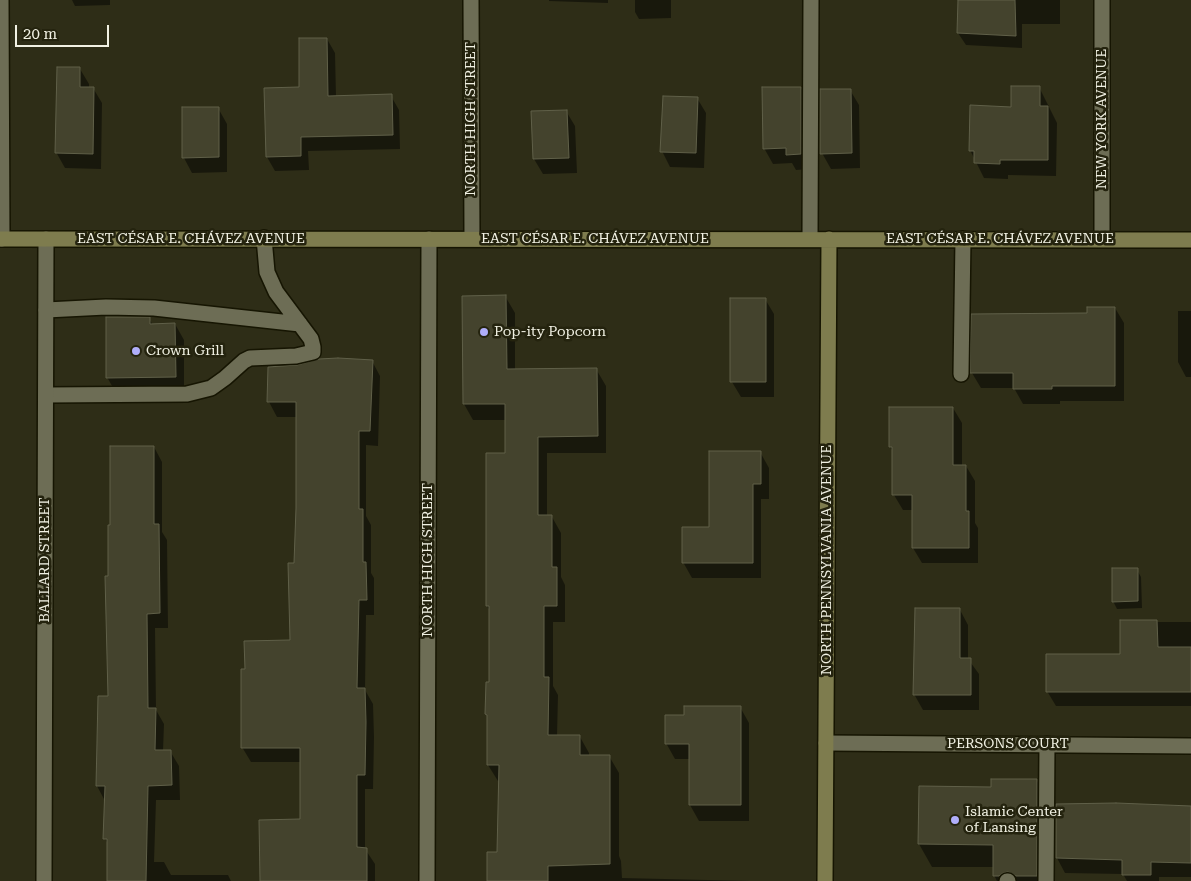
<!DOCTYPE html>
<html>
<head>
<meta charset="utf-8">
<style>
	body { margin:0 }
	#map { position:relative; width:1191px; height:881px; overflow:hidden; background:#2e2d17; font-family:"Roboto Serif",serif }
	canvas { display:block }
	.scale { position:absolute; left:15px; top:25px; width:94px; height:22px; box-sizing:border-box; border:2px solid #f1f1e3; border-top:0; padding-left:6px; font-size:15px; line-height:18px; white-space:nowrap; color:#f1f1e3; -webkit-text-stroke:4px #24230e; paint-order:stroke }
</style>
</head>
<body>
<div id="map">
<canvas width="1191" height="881"></canvas>
<div class="scale">20 m</div>
</div>
<script>
const ctx = document.querySelector('canvas').getContext('2d');
ctx.lineJoin = 'round';
function fill(path, color) {
  ctx.fillStyle = color;
  ctx.fill(path, 'evenodd');
}
function shape(rows) {
  const path = new Path2D();
  for (const r of rows) {
    path.moveTo(r[0], r[1]);
    for (let i = 2; i < r.length; i += 2) path.lineTo(r[i], r[i + 1]);
  }
  return path;
}
function trace(path, color, width, dash) {
  ctx.strokeStyle = color;
  ctx.lineWidth = width;
  ctx.lineCap = dash ? 'butt' : 'round';
  ctx.setLineDash(dash || []);
  ctx.stroke(path);
}
function drawText(font, color, halo, rows, align = 'center') {
  ctx.font = font + ' "Roboto Serif",serif';
  ctx.lineWidth = 5;
  ctx.setLineDash([]);
  ctx.textBaseline = 'middle';
  ctx.strokeStyle = halo;
  ctx.fillStyle = color;
  for (const [text, x, y, turn = 0] of rows) {
    ctx.save();
    ctx.translate(x, y);
    ctx.rotate((+turn || 0) * Math.PI / 180);
    ctx.textAlign = isNaN(turn) ? turn : align;
    if (halo) ctx.strokeText(text, 0, 0);
    ctx.fillText(text, 0, 0);
    ctx.restore();
  }
}
fill(shape([
	[72,0,110,0,110,5,75,6],
	[549,0,608,0,608,3,549,1],
	[635,0,671,0,671,18,639,19,635,12],
	[960,0,1060,0,1060,24,1022,24,1022,48,966,45,958,33],
	[327,39,335,53,336,97,391,96,399,110,400,149,308,151,309,170,275,171,267,157,265,89,301,88],
	[80,69,89,84,89,88,93,88,102,103,101,169,65,168,56,152],
	[1039,87,1057,123,1056,176,1008,175,1008,179,984,178,970,150,1012,108],
	[801,88,809,103,809,169,796,170,792,163,773,164,764,148],
	[850,90,859,105,860,168,831,169,822,153],
	[697,98,706,113,704,168,670,167,662,151],
	[218,108,227,124,227,172,192,173,184,158],
	[566,111,575,126,577,173,543,174,534,159],
	[505,296,515,313,515,370,596,369,606,386,606,453,547,453,547,517,552,517,561,533,561,577,565,585,565,622,553,622,553,686,558,695,557,736,580,737,589,753,589,756,609,756,619,773,619,856,621,861,622,878,750,881,488,881,499,854,500,781,498,781,488,765,490,611,487,606,507,454,506,420,473,420,464,404],
	[732,299,765,299,774,314,774,397,741,397,732,382],
	[1115,308,1124,323,1124,401,1060,401,1060,404,1023,404,1014,388,981,388,972,373,1089,314],
	[1178,311,1191,311,1191,377,1186,377,1178,362],
	[149,319,153,325,175,324,184,340,184,392,116,393,107,377],
	[372,361,380,376,378,446,366,445,366,516,371,525,371,573,374,578,374,615,366,615,365,690,373,704,374,737,373,789,365,789,365,849,375,864,375,881,261,881,302,820,302,762,251,762,242,747,246,671,291,641,297,508,297,417,277,417,269,402],
	[953,408,962,423,962,466,966,466,975,481,975,523,978,528,978,563,922,563,913,548,913,510,903,510,894,495,894,453,890,447],
	[154,447,162,462,162,532,167,540,168,628,155,628,156,710,164,724,163,751,170,751,179,766,180,800,156,800,154,862,164,862,171,875,228,875,231,881,109,881,108,845,105,838,105,801,97,786,96,761,99,697,109,697,111,526],
	[760,452,769,468,769,499,761,499,761,578,692,578,683,562,710,528],
	[1137,570,1141,577,1142,608,1117,609,1113,601],
	[960,610,968,625,968,659,979,674,979,710,923,710,914,694],
	[1121,622,1191,622,1191,706,1056,706,1047,691,1121,655],
	[740,707,749,723,749,821,699,821,690,805,690,759,675,759,666,743,685,716],
	[1037,781,1050,803,1049,881,997,881,994,875,994,867,932,867,919,844,920,787,992,789],
	[1191,807,1191,877,1159,877,1159,881,1127,881,1123,874,1065,873,1057,858]
]), '#0007');
const building = shape([
	[958,0,1015,0,1016,36,957,33,958,0],
	[299,38,327,38,328,96,392,94,393,135,301,137,301,156,266,157,264,88,299,87,299,38],
	[57,67,80,67,80,87,94,87,93,154,55,153,57,67],
	[1011,86,1040,86,1040,106,1048,106,1048,160,1000,160,1000,164,974,163,974,151,969,151,970,105,1011,107,1011,86],
	[762,87,801,87,801,154,786,155,786,148,763,149,762,87],
	[820,89,851,89,852,153,820,154,820,89],
	[663,96,698,97,696,153,660,152,663,96],
	[182,107,219,107,219,157,182,158,182,107],
	[567,110,569,158,533,159,531,111,567,110],
	[506,295,507,369,597,368,598,436,538,437,538,515,552,515,552,567,557,567,557,606,544,606,544,677,549,677,548,735,580,735,580,755,610,755,610,864,548,866,548,881,487,881,487,852,497,852,499,765,487,765,487,715,485,714,486,682,489,682,489,606,486,606,486,453,505,453,505,404,463,404,462,296,506,295],
	[730,298,766,298,766,382,730,382,730,298],
	[1087,307,1115,307,1115,386,1052,386,1052,389,1013,389,1013,373,970,373,971,314,1087,313,1087,307],
	[106,317,150,317,150,324,175,323,176,377,106,378,106,317],
	[338,358,373,360,370,431,359,431,359,509,363,509,363,562,366,562,367,600,359,600,357,688,365,688,366,722,365,775,357,775,357,847,367,848,367,881,260,881,259,820,300,819,300,748,241,748,241,669,245,669,244,641,290,640,288,563,294,563,296,508,296,402,267,402,268,367,297,365,319,359,338,358],
	[889,407,953,407,953,465,966,465,966,511,969,511,969,548,912,548,912,495,892,495,892,447,889,447,889,407],
	[110,446,154,446,154,524,159,524,160,613,147,614,148,708,156,708,155,750,171,750,172,785,148,786,146,881,107,881,107,839,103,839,105,786,96,786,98,696,108,696,105,576,108,576,108,525,110,525,110,446],
	[709,451,761,451,761,484,753,484,753,563,682,563,682,527,709,527,709,451],
	[1112,568,1138,568,1138,601,1112,602,1112,568],
	[915,608,960,608,960,658,971,658,971,695,913,695,915,608],
	[1120,620,1157,620,1158,647,1191,647,1191,692,1046,692,1046,654,1120,654,1120,620],
	[684,706,741,706,741,805,689,805,689,744,665,744,665,715,684,715,684,706],
	[991,779,1037,779,1037,876,1016,876,1008,872,1003,873,999,876,993,876,993,845,918,844,919,786,991,787,991,779],
	[1116,803,1191,806,1191,863,1151,862,1151,875,1122,875,1122,860,1056,858,1056,804,1116,803]
]);
fill(building, '#44432d');
trace(building, '#606049', 1);
const lane = shape([
	[810,239,811,0],
	[46,310,106,307,154,308,300,324],
	[961,374,963,239],
	[46,395,187,394,211,388,225,378,244,361,250,358,296,356,313,352,313,347,311,339,276,292,267,272,264,238],
	[1007,881,1008,881],
	[1046,881,1047,744]
]);
const street = shape([
	[1,0,2,239],
	[471,0,472,238],
	[1102,0,1102,239],
	[826,743,1191,746],
	[44,881,46,239],
	[427,881,429,239]
]);
const secondary = shape([
	[0,239,1191,240],
	[825,881,829,239]
]);
trace(lane, '#161502', 18);
trace(street, '#161502', 18);
trace(secondary, '#161502', 18);
trace(lane, '#6d6d55', 15);
trace(street, '#6d6d55', 15);
trace(secondary, '#7e7c4e', 15);
for (const [x, y, r, color] of [
	[484,332,5,"#b0aefa"],
	[136,351,5,"#b0aefa"],
	[955,820,5,"#b0aefa"]
]) {
  const dot = new Path2D();
  dot.arc(x, y, r, 0, 2 * Math.PI);
  ctx.fillStyle = color;
  ctx.fill(dot);
  trace(dot, '#24230e', 2);
}
drawText('14px', '#f1f1e3', '#24230e', [
	["NORTH HIGH STREET",471,119,-90],
	["NEW YORK AVENUE",1102,119,-90],
	["EAST CÉSAR E. CHÁVEZ AVENUE",191,239],
	["EAST CÉSAR E. CHÁVEZ AVENUE",595,239],
	["EAST CÉSAR E. CHÁVEZ AVENUE",1000,239],
	["BALLARD STREET",45,560,-90],
	["NORTH HIGH STREET",428,560,-90],
	["NORTH PENNSYLVANIA AVENUE",827,560,-90],
	["PERSONS COURT",1008,744]
]);
drawText('14px', '#f1f1e3', '#24230e', [
	["Pop-ity Popcorn",494,332],
	["Crown Grill",146,351],
	["Islamic Center",965,812],
	["of Lansing",965,828]
], 'left');
</script>
</body>
</html>
